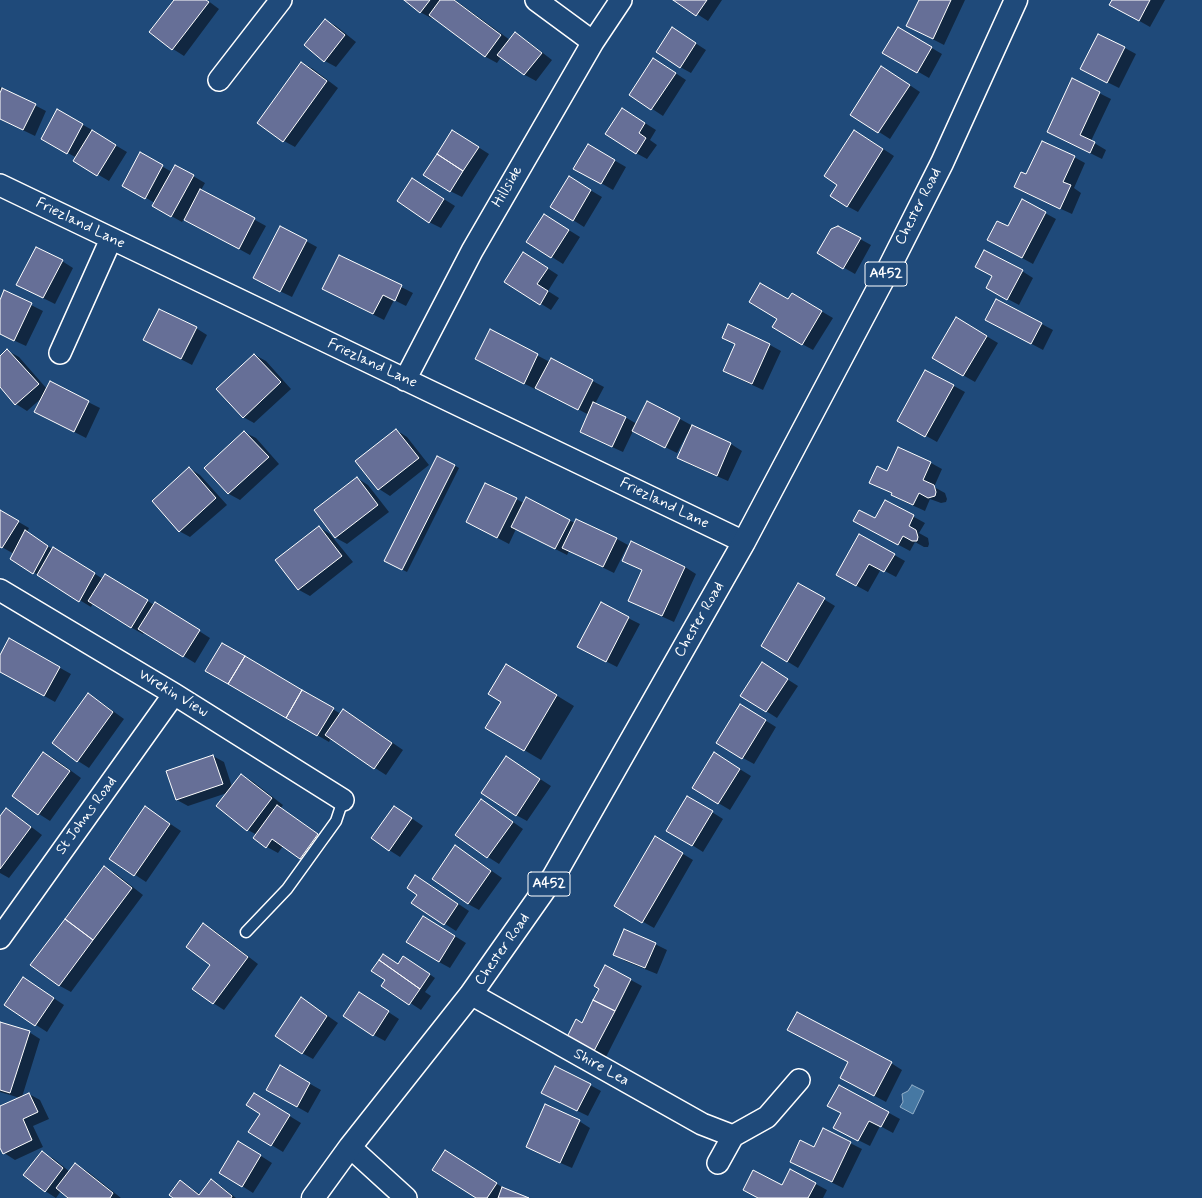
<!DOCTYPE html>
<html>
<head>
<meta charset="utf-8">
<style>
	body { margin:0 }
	canvas { display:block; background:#1f4a7a }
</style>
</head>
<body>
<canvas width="1202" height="1198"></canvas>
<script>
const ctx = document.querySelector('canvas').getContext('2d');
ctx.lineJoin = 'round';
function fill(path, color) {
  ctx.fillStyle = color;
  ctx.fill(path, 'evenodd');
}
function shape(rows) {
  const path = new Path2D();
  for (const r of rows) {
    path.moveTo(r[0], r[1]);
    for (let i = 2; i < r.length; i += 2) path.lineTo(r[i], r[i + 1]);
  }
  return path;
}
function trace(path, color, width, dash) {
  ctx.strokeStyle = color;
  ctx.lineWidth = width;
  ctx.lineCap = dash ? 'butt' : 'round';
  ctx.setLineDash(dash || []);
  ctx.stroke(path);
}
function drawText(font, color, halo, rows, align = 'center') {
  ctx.font = font + ' Mynerve,sans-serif';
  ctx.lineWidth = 3;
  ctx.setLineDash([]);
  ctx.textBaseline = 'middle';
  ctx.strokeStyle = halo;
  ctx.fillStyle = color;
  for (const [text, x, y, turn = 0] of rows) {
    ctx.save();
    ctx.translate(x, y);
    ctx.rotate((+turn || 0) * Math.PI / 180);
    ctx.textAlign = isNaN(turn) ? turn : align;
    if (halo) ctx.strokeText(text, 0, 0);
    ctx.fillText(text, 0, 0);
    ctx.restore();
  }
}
const water = shape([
	[912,1085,924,1091,913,1114,900,1107,903,1102,902,1094,908,1091,912,1085]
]);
fill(water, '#4678a3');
trace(water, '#90aec8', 1);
fill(shape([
	[175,0,207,0,219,9,184,56,173,49,150,32],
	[405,0,455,0,510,40,515,34,526,40,552,60,536,81,525,75,502,56,497,63,486,57,433,17,431,18,420,12],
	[675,0,722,0,708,21],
	[920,0,965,0,944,45,907,26],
	[1113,0,1165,0,1150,27,1122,11],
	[325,20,336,26,356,42,336,67,325,61,305,45],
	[898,28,942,54,929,78,884,52],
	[683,35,706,50,691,73,680,67],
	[1125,48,1136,54,1119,88,1093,75],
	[302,63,313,69,338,88,295,147,284,141,258,123],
	[665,66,686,80,663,116,631,95],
	[893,74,920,92,890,139,851,114],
	[1073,80,1111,99,1091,141,1106,150,1102,159,1048,132],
	[0,87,46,111,35,136,0,119],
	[623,109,656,130,650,140,657,145,647,159,636,153],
	[58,111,94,131,93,132,127,152,109,181,75,161,77,158,42,139],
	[865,137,894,156,858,212,847,206],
	[464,138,489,154,462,197,450,191],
	[588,145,626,167,613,190,575,168],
	[140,154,172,172,176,166,205,183,201,190,266,226,250,255,184,219,182,222,153,206,155,203,123,185],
	[1074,157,1085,163,1074,188,1081,193,1072,214,1026,193,1015,187,1027,176],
	[412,179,455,206,441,228,429,222],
	[580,184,602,197,584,227,573,220],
	[1045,213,1056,219,1033,264,1000,246],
	[556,222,580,237,563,264,528,242],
	[860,239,871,245,855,274,818,253],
	[306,241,317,247,292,297,265,284],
	[340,256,413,293,406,306,394,300,384,320,323,289],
	[535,260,558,275,548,291,559,298,551,310,506,282],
	[62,261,73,268,55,304,29,291],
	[1022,271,1033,278,1019,305,998,294,993,276],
	[5,292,43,311,26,346,0,334,0,302],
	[792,294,833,318,813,350,802,344,788,301],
	[997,300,1053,330,1043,350,998,326],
	[956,318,998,343,975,382,933,358],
	[728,326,770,345,781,351,763,390,735,377,724,370,736,344],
	[196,328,207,335,192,365,144,340],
	[490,331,550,362,551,359,604,387,595,404,625,417,637,424,648,402,680,419,691,425,691,426,731,444,742,451,728,481,689,464,678,457,688,434,687,434,677,453,633,431,623,452,592,438,581,432,589,415,536,387,535,389,487,365],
	[8,351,19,357,47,389,50,383,100,408,86,438,47,418,44,396,27,411,16,404,0,386,0,358],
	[255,355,266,361,291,389,254,423,243,417],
	[954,386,965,392,937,442,898,420],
	[396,430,407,437,429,465,390,496,379,489],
	[244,432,256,438,279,464,240,500,229,494,205,468],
	[898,448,931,463,942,469,934,487,945,493,947,499,946,502,941,503,930,499,925,511,903,501,892,495,893,494,871,482,887,473],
	[454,465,459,468,407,572,391,564],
	[189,468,200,475,227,505,190,537,179,531],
	[357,478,368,485,389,512,347,544,336,538,315,510],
	[486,484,524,503,617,539,628,545,614,573,569,551,567,555,516,529,509,544,467,522],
	[885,501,925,523,919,533,928,538,929,544,928,547,924,547,915,542,910,551,865,527,875,520],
	[0,511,29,528,27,532,52,549,64,554,103,579,117,581,154,605,166,610,210,638,195,663,144,632,143,634,132,628,93,603,91,607,12,559,14,554,0,546],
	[319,527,330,534,353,562,310,596,299,590,277,561],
	[859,535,905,561,896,577,881,569,868,592,837,575],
	[631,543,685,567,696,574,674,622,641,607,630,600,643,571,623,561],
	[799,584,835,606,798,668,762,646],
	[628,618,640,624,617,667,590,653],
	[10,640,71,674,55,702,0,671,0,657],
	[222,644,341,714,344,710,355,717,403,750,386,775,375,768,331,738,329,742,207,671],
	[773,670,798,686,777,718,766,711],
	[523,675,574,706,541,760,487,728],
	[88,694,99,701,124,719,89,768,78,761,53,743],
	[752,712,776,727,754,764,743,758],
	[44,753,55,759,81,778,50,821,39,814,13,795],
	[213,756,224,762,232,787,241,775,252,781,283,805,281,808,329,842,312,865,283,846,278,853,267,847,257,835,248,830,217,806,227,793,188,806,177,800],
	[506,757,551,786,527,821,516,815],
	[725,760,751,776,730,810,693,788],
	[688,797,723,819,703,852,668,830],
	[481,800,492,807,523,829,499,864,488,857,456,835],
	[145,807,181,831,146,882,111,859],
	[395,807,423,826,400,857,389,850],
	[6,810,17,816,42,835,9,878,0,873,0,817],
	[655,837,693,860,654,928,615,906],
	[455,847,466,853,502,878,479,910,468,904],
	[104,867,116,874,143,895,71,992,60,986,32,965],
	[427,883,469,911,456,931,412,903],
	[434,923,466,943,450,968,439,962],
	[204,925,215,931,258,964,224,1010,213,1003,211,965],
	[655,944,667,950,657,974,625,961,614,954],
	[409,960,435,978,425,992,431,996,421,1010,383,985,399,965],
	[605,966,642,986,606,1057,579,1043,582,1024,600,989],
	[34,985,64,1005,47,1032,5,1005],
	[370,1000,399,1019,385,1041,374,1035],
	[312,1005,338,1023,313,1059,302,1053],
	[0,1023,29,1032,40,1039,22,1097,29,1094,40,1100,49,1119,33,1126,43,1147,15,1160,4,1153,0,1145,0,1108,20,1098,0,1092],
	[891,1063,902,1070,886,1102,852,1084],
	[280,1067,321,1090,308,1113,267,1090],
	[590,1085,601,1091,588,1116,553,1099],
	[840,1086,900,1119,893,1133,880,1126,870,1146,846,1134,842,1114],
	[265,1101,301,1123,283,1152,250,1132,261,1113],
	[579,1121,590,1128,572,1168,538,1153,527,1147],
	[824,1130,862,1149,843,1188,802,1168,815,1148],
	[250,1149,272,1163,253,1193,242,1186],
	[43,1153,54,1159,70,1172,75,1165,87,1171,121,1198,70,1198,61,1191,56,1198,45,1191],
	[456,1158,505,1189,526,1198,478,1198],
	[790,1170,827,1190,823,1198,759,1198,782,1186],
	[180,1181,201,1195,211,1181,222,1187,236,1198,175,1198]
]), '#0007');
const building = shape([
	[174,0,206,0,209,2,172,50,149,32,174,0],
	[404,0,430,0,420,13,404,0],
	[440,0,454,0,501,35,485,57,429,15,440,0],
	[673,0,707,0,696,16,673,0],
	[919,0,951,0,933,39,906,26,919,0],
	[1112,0,1150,0,1139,21,1109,5,1112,0],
	[325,19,345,35,324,62,304,45,325,19],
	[672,27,696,43,680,68,656,52,672,27],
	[898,27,932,47,917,73,882,53,898,27],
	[515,32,542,53,524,75,497,55,515,32],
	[1098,34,1125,47,1107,83,1080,69,1098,34],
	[653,58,676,73,651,110,629,95,653,58],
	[301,62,327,81,283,142,257,123,301,62],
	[881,66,910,85,878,133,850,115,881,66],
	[1072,78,1100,92,1080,135,1095,142,1090,153,1047,132,1072,78],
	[2,88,36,104,23,130,0,119,0,93,2,88],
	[622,108,645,123,639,133,646,138,636,154,605,134,622,108],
	[57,109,83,124,67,154,41,139,57,109],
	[92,130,116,145,97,176,73,161,92,130],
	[452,130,479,147,463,171,437,154,452,130],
	[854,130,883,149,847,207,830,196,837,185,824,176,854,130],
	[1042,141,1075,156,1063,182,1071,185,1060,209,1014,187,1021,172,1026,174,1042,141],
	[588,144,615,160,601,184,573,169,588,144],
	[140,152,163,165,145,199,122,186,140,152],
	[437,154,463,171,450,192,423,175,437,154],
	[175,165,194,175,171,217,152,206,175,165],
	[569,176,591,190,573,221,550,207,569,176],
	[412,178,444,199,429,223,397,201,412,178],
	[200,189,255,218,239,249,184,220,200,189],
	[1022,199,1046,212,1022,258,987,240,997,221,1008,226,1022,199],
	[544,214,569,230,551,258,526,242,544,214],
	[280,226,307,240,280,292,253,278,280,226],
	[838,226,861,238,843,269,817,253,831,229,838,226],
	[36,247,63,260,43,298,16,285,36,247],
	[984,250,1023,270,1007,300,986,288,992,276,975,267,984,250],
	[523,252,548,268,537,284,548,291,540,305,504,282,523,252],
	[339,255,402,285,395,301,383,295,373,314,322,289,339,255],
	[760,283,788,299,792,293,822,311,802,345,772,327,777,319,749,302,760,283],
	[4,290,32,303,14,341,0,334,0,300,4,290],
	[996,299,1042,323,1031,344,985,320,996,299],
	[159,309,197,327,181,359,143,340,159,309],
	[956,317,987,336,963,376,932,358,956,317],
	[728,324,770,344,752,384,723,371,735,344,722,338,728,324],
	[490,329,538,354,524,384,475,359,490,329],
	[7,349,39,384,15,405,0,387,0,356,7,349],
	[254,354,281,382,243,418,216,389,254,354],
	[551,358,593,380,578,410,535,388,551,358],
	[925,370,954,385,925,437,897,421,925,370],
	[50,381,89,401,74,432,34,412,50,381],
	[647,401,680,418,665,448,632,431,647,401],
	[593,402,626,417,612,447,580,432,593,402],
	[692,425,731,443,717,476,677,458,692,425],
	[396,429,419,458,378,490,355,461,396,429],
	[244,431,269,457,228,494,204,468,244,431],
	[898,447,931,462,923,480,934,485,936,492,935,496,928,498,919,493,913,505,891,495,892,493,869,483,877,466,887,471,898,447],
	[437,456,455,465,402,570,384,561,437,456],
	[189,467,216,498,179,532,152,501,189,467],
	[357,477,378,505,335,538,314,510,357,477],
	[485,483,517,498,497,538,466,522,485,483],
	[526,497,570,520,555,549,511,527,526,497],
	[885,500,914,515,909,526,916,530,918,537,917,541,912,541,903,536,898,545,853,521,859,510,875,518,885,500],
	[0,510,19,521,2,548,0,547,0,510],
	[576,519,617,538,603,567,562,548,576,519],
	[319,526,342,556,298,590,275,560,319,526],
	[25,530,48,546,33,574,10,559,25,530],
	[859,534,895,554,884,572,869,564,856,586,836,575,859,534],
	[631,541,685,567,662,616,628,601,642,570,622,561,631,541],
	[53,547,95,573,79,602,37,575,53,547],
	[105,574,148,600,131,628,88,601,105,574],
	[798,583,825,598,787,662,761,646,798,583],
	[155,602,200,630,183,657,138,629,155,602],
	[601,602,629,617,606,662,577,647,601,602],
	[9,638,60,667,44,696,0,672,0,655,9,638],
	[222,643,245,656,228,684,205,671,222,643],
	[245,656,302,690,286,718,228,684,245,656],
	[762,662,788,679,766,712,740,696,762,662],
	[506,664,557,695,524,751,485,728,501,702,488,694,506,664],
	[302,690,334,708,317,736,286,718,302,690],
	[88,693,113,712,77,762,52,743,88,693],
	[740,704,766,720,742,759,716,743,740,704],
	[343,709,392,743,374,769,325,735,343,709],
	[43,752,70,771,38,815,12,796,43,752],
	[714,752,740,769,718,804,692,788,714,752],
	[213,755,223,784,176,800,166,771,213,755],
	[506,756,540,779,516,816,481,793,506,756],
	[241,774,272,798,247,831,216,806,241,774],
	[687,796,713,811,692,846,666,831,687,796],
	[481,799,513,822,487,858,455,835,481,799],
	[277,805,318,834,300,859,272,839,266,848,253,838,277,805],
	[145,806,170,824,134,876,109,859,145,806],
	[394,806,412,818,389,851,371,838,394,806],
	[6,808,31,827,0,869,0,816,6,808],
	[655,836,683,853,642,923,614,906,655,836],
	[455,845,491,871,468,904,432,879,455,845],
	[104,866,132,888,93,940,65,919,104,866],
	[415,875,458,904,444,925,411,903,417,895,407,888,415,875],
	[423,916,455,936,439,962,406,942,423,916],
	[65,919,93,940,59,986,30,965,65,919],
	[203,923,248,957,213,1004,192,989,210,965,186,947,203,923],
	[624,929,656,943,645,968,613,955,624,929],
	[383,954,398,964,403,956,430,974,420,989,379,960,383,954],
	[379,960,420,989,409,1005,381,986,385,980,371,971,379,960],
	[605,965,631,979,615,1011,593,1000,599,989,594,986,605,965],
	[23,977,54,998,35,1026,4,1005,23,977],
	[359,992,389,1011,373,1036,343,1016,359,992],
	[301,997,327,1016,302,1054,275,1036,301,997],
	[593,1000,615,1011,594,1051,567,1037,576,1019,582,1023,593,1000],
	[797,1012,892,1062,874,1096,840,1078,848,1062,787,1030,797,1012],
	[0,1022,30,1031,10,1093,0,1090,0,1022],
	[280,1065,310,1083,297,1107,266,1090,280,1065],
	[555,1066,591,1084,577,1111,541,1093,555,1066],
	[839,1085,889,1112,881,1127,869,1121,858,1141,833,1128,841,1113,827,1106,839,1085],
	[29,1093,38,1112,23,1119,32,1140,3,1154,0,1148,0,1106,29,1093],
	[254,1093,290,1115,271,1146,248,1132,260,1114,246,1105,254,1093],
	[545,1104,580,1120,560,1163,526,1147,545,1104],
	[823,1128,851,1142,832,1182,790,1162,800,1140,814,1147,823,1128],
	[238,1141,261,1155,242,1187,219,1173,238,1141],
	[445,1150,497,1183,487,1198,476,1198,432,1170,445,1150],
	[42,1151,63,1168,45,1192,23,1175,42,1151],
	[75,1163,113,1193,110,1198,68,1198,56,1188,75,1163],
	[790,1169,816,1183,808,1198,758,1198,743,1190,753,1170,782,1185,790,1169],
	[211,1179,232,1196,231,1198,173,1198,169,1195,180,1180,199,1195,211,1179],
	[502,1187,529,1198,498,1198,502,1187]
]);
fill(building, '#666f97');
trace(building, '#fff', 1);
const service = shape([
	[246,932,287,889,336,821,343,800]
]);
const minor = shape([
	[536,0,593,42],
	[219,80,281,0],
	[0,185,744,542],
	[60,353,111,239],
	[405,380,472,251,593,42,621,0],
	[0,590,174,694,343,800],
	[0,938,174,694],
	[471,994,702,1124,733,1136],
	[350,1147,406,1198],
	[718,1163,733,1136,767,1117,799,1080]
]);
const trunk = shape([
	[313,1198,350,1147,471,994,554,876,744,542,889,268,942,163,1016,0]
]);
trace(service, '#fff', 13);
trace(minor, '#fff', 24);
trace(trunk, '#fff', 25);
trace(service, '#1f4a7a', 10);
trace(minor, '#1f4a7a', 21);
trace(trunk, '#1f4a7a', 22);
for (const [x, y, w] of [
	[886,274,42],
	[549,884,42]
]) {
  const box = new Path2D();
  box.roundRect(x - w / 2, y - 12, w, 24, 3);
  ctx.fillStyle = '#1f4a7a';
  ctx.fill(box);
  trace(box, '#fff', 1);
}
drawText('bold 14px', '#fff', null, [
	["A452",886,274],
	["A452",549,884]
]);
drawText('15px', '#fff', '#1f4a7a', [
	["Hillside",508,187,-60],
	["Chester Road",919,207,-63],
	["Friezland Lane",80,224,26],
	["Friezland Lane",372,364,25],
	["Friezland Lane",664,504,26],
	["Chester Road",700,620,-60],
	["Wrekin View",173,694,31],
	["St Johns Road",87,816,-54],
	["Chester Road",503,950,-55],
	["Shire Lea",601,1068,29]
]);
</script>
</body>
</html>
